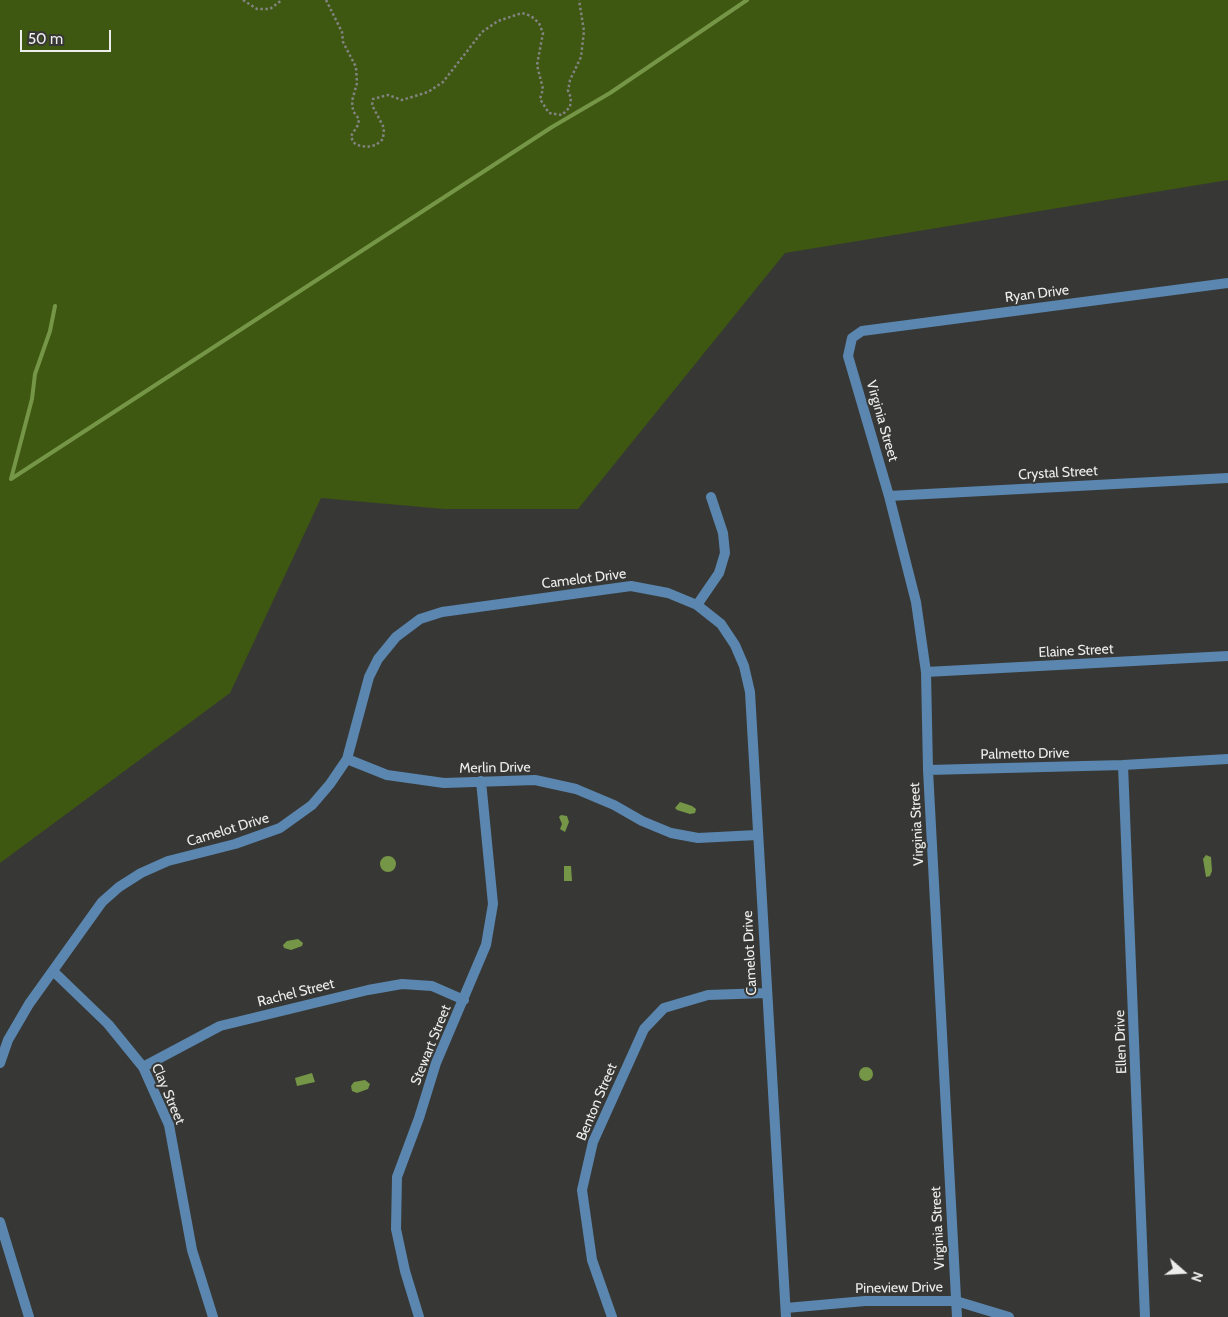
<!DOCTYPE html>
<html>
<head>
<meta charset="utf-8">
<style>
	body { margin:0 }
	#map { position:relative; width:1228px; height:1317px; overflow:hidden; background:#373835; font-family:Cabin,sans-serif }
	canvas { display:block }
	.north { position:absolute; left:1158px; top:1247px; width:50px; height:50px; -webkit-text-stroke:4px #373835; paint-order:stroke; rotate:109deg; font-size:14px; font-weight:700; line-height:20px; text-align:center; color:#edeeec }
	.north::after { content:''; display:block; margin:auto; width:18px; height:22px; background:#edeeec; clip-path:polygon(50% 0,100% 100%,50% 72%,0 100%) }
	.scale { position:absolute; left:20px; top:30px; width:91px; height:22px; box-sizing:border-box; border:2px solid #edeeec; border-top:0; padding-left:6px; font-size:15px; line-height:18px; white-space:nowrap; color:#edeeec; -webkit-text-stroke:4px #373835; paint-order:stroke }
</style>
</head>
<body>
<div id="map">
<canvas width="1228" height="1317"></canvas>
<div class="north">N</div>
<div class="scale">50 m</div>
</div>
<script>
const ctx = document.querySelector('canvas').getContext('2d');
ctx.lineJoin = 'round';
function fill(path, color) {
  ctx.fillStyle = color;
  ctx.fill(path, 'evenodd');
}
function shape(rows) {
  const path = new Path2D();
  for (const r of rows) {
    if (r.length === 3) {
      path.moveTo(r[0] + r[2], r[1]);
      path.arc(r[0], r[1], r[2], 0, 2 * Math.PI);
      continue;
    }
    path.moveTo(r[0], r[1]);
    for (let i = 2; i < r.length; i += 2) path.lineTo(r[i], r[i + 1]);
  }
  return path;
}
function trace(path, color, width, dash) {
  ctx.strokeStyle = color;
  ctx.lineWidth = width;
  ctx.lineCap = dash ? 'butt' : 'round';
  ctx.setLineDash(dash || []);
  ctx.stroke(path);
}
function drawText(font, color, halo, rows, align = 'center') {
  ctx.font = font + ' Cabin,sans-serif';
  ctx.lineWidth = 4;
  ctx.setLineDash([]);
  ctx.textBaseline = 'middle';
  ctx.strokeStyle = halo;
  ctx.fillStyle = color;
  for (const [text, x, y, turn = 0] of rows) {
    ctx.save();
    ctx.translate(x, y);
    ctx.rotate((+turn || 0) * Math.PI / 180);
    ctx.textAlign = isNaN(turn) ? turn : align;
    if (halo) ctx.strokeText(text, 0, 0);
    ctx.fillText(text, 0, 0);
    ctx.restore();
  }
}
fill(shape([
	[0,0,1228,0,1228,180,785,253,578,509,444,509,321,498,230,693,0,863]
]), '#3e5711');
fill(shape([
	[680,802,692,806,696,809,695,813,690,814,677,810,675,808],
	[561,815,567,816,569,822,565,832,560,829,562,824,559,817],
	[1206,855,1211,857,1212,871,1210,876,1206,877,1203,859],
	[388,864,8],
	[564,866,571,866,572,881,564,881],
	[298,939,303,943,302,946,291,950,284,948,283,945,287,941],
	[866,1074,7],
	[312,1073,315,1082,297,1086,295,1078],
	[365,1080,370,1084,368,1089,357,1093,352,1091,351,1086,354,1082]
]), '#759646');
trace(shape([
	[55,306,50,331,35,374,32,399,11,479,552,127,610,93,747,0]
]), '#759646', 4);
trace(shape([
	[243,0,257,9,270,9,282,0],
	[326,0,342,32,343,42,356,67,357,83,352,101,353,111,359,119,358,125,351,136,353,142,357,145,367,147,376,145,383,139,384,128,372,105,373,99,388,95,402,100,428,92,443,82,482,32,498,21,522,13,531,16,539,23,543,33,537,65,543,89,540,99,549,113,562,115,570,107,571,98,568,91,570,80,581,57,584,31,579,0]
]), '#838482', 2.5, [2.5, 2.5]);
trace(shape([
	[889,496,1228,478],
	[697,605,719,573,725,553,723,533,711,497],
	[926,672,1228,656],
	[347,759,387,775,444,783,535,780,576,789,614,805,642,821,671,833,698,838,757,835],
	[1123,765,1145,1317],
	[928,770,1123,765,1228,759],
	[53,971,108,1024,143,1067,169,1125,192,1250,213,1317],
	[0,1063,8,1040,29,1004,102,902,119,887,141,873,168,861,235,844,280,828,312,805,330,784,347,759,369,677,378,659,396,637,420,619,442,612,631,586,668,593,697,605,721,624,735,645,744,666,750,692,786,1317],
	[143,1067,220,1026,368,990,402,984,432,986,464,1000],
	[0,1222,29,1317],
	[786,1308,865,1301,956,1301,1009,1317],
	[419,1317,405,1271,396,1229,397,1177,419,1118,436,1063,486,945,493,904,481,781],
	[612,1317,592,1260,582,1190,593,1142,644,1029,664,1008,708,995,766,993],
	[957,1317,928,770,926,672,916,602,889,496,848,356,852,338,862,331,1228,283]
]), '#5b86af', 10);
drawText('14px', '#edeeec', '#373835', [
	["Ryan Drive",1037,294,-7],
	["Virginia Street",882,421,74],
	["Crystal Street",1058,473,-3],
	["Camelot Drive",584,579,-7],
	["Elaine Street",1076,651,-3],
	["Palmetto Drive",1025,754,-1],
	["Merlin Drive",495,768,-1],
	["Virginia Street",917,824,-93],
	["Camelot Drive",228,830,-17],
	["Camelot Drive",750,953,-93],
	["Rachel Street",296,993,-14],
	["Ellen Drive",1121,1042,-92],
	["Stewart Street",431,1045,-68],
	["Clay Street",168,1094,67],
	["Benton Street",597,1102,-67],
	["Virginia Street",938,1228,-93],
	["Pineview Drive",899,1288,-1]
]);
</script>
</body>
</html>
